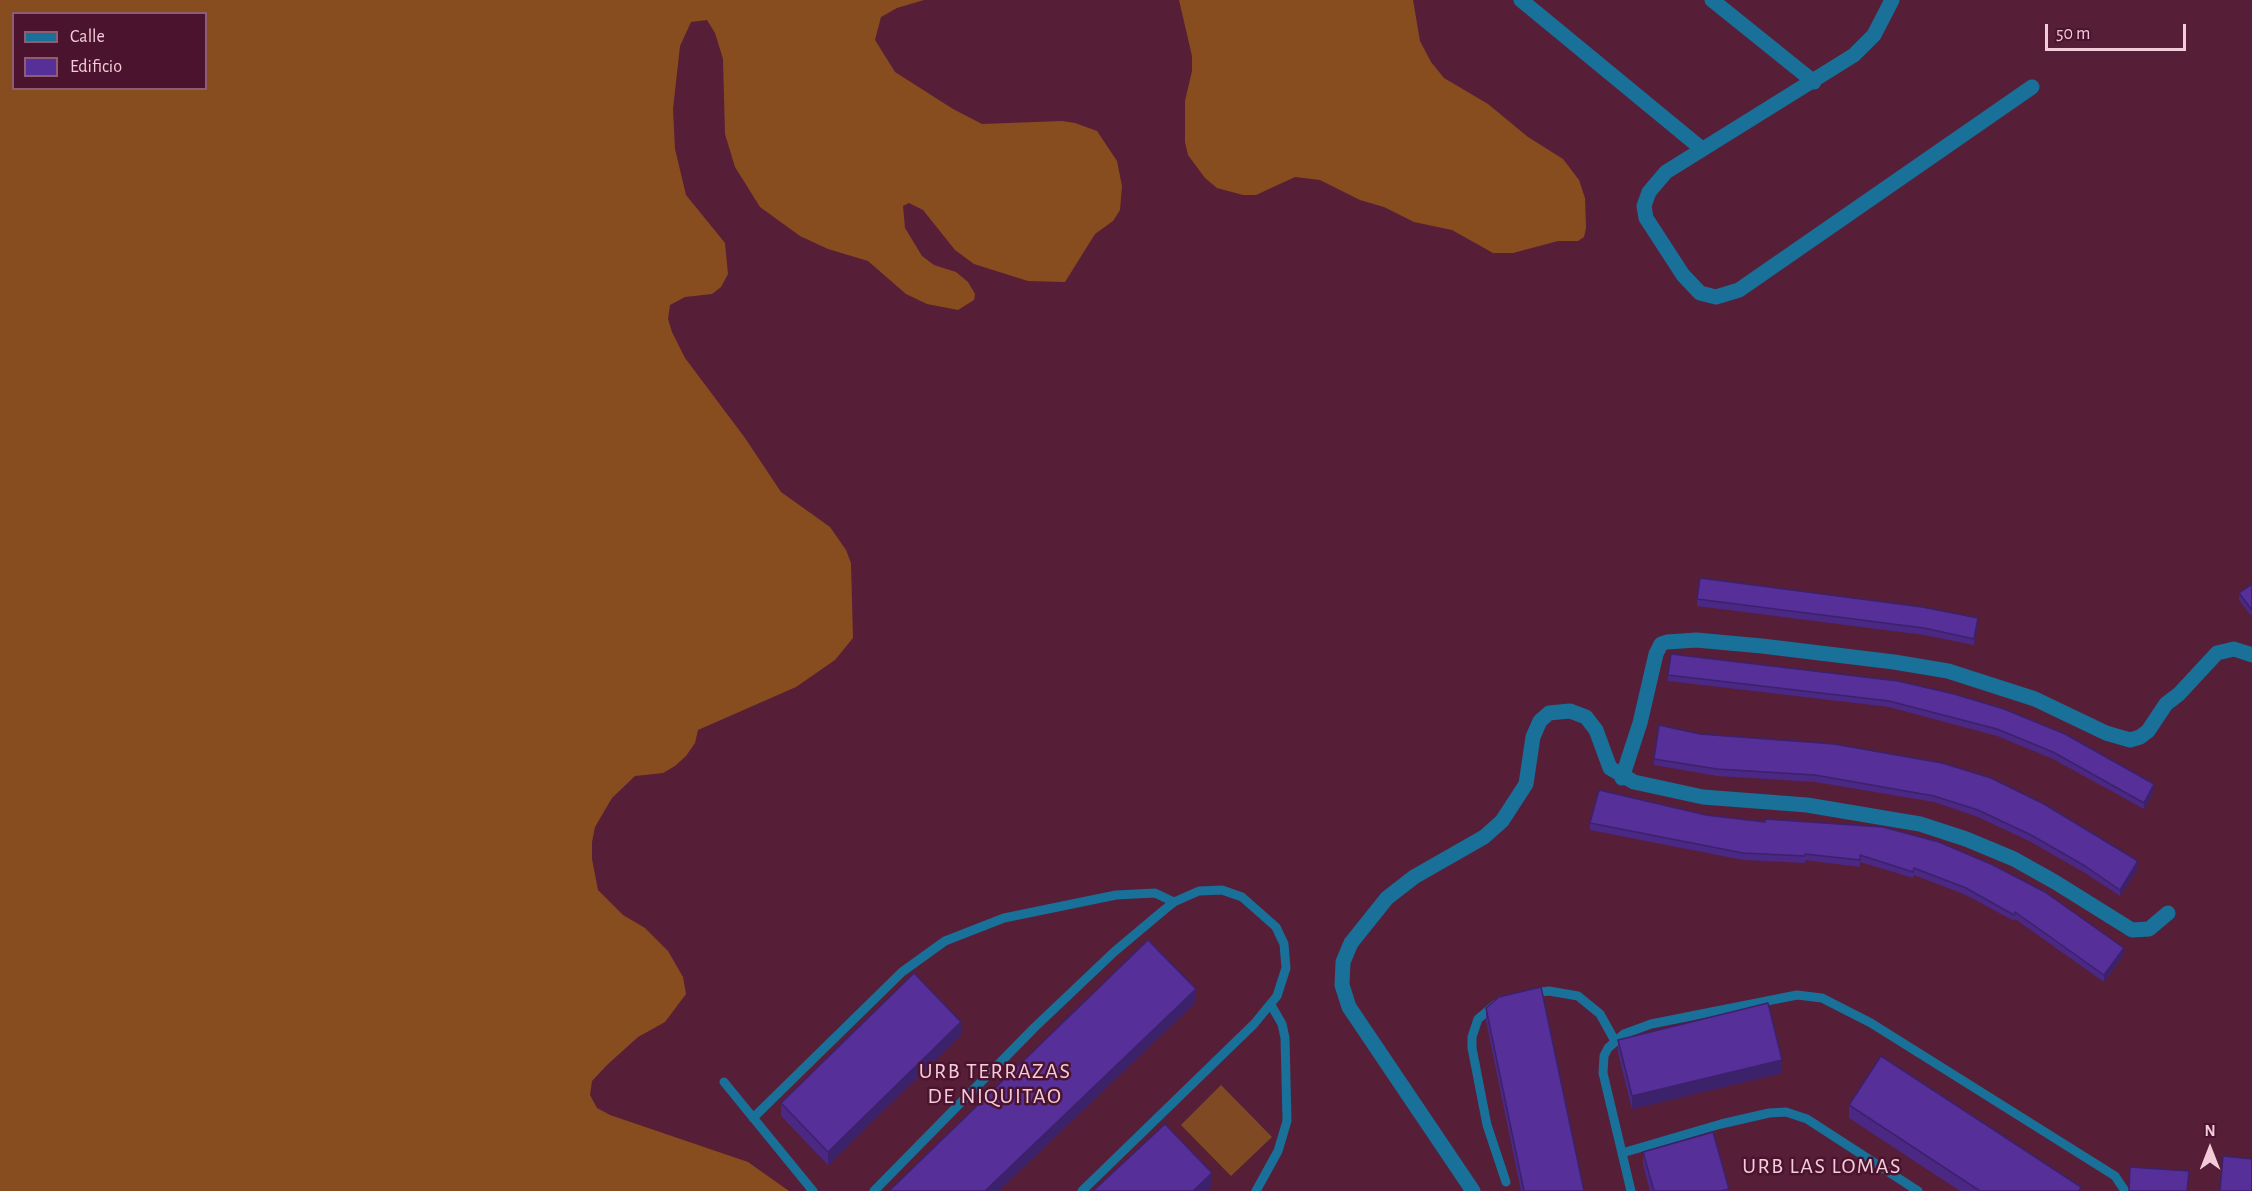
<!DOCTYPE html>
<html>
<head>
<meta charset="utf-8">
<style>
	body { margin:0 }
	#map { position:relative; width:2252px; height:1191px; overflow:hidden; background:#571e38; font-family:"Alegreya Sans",sans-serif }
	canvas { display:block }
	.legend { position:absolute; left:12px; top:12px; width:195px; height:78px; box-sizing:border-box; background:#4b132d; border:2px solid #8e5d72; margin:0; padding:8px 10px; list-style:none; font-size:18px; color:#f2cdd9 }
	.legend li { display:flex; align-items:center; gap:12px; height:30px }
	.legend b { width:30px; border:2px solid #8e5d72 }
	.north { position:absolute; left:2180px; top:1119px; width:60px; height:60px; -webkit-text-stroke:4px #4b132d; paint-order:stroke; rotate:0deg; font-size:16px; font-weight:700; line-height:24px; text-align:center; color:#f2cdd9 }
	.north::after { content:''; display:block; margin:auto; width:21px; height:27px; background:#f2cdd9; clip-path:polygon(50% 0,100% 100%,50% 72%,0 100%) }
	.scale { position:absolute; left:2045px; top:24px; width:141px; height:27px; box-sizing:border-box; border:3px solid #f2cdd9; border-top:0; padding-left:8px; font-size:18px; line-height:21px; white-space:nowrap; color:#f2cdd9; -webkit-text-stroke:4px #4b132d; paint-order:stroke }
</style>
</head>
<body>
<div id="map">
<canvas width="2252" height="1191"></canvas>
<ul class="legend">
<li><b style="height:8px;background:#197099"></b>Calle</li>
<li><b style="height:16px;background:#562f99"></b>Edificio</li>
</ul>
<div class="north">N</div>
<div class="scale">50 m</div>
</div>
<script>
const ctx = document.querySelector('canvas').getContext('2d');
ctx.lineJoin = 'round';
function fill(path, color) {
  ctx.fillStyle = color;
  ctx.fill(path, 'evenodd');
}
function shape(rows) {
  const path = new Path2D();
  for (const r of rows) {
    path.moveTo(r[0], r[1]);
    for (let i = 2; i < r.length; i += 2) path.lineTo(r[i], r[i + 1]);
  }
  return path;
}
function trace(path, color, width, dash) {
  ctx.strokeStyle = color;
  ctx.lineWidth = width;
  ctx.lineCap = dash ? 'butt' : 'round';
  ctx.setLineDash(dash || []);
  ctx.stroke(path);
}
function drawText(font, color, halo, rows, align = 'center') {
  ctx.font = font + ' "Alegreya Sans",sans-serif';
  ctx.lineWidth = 5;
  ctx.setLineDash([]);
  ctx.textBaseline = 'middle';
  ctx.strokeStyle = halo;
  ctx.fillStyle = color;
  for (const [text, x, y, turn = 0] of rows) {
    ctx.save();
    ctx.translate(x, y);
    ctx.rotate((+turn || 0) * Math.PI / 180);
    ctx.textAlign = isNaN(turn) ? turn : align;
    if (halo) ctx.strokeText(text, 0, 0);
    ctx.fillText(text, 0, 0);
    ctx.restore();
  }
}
fill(shape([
	[1221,1085,1272,1137,1231,1176,1181,1125]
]), '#7f4a23');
fill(shape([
	[0,0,924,0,897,8,881,17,875,40,895,72,953,109,982,124,1062,121,1075,123,1097,131,1117,161,1122,186,1120,210,1113,221,1095,234,1065,282,1028,281,974,264,955,250,923,210,909,203,903,206,905,228,922,256,934,265,956,272,968,282,975,294,974,300,958,310,927,304,906,294,868,261,828,249,800,236,760,207,735,167,725,134,723,59,715,33,707,20,691,22,680,46,673,109,675,149,686,195,725,243,728,274,721,287,712,294,685,297,670,305,668,319,672,332,685,358,745,438,781,492,830,527,846,550,851,563,853,638,835,660,796,687,698,730,695,743,686,756,675,766,663,773,635,776,612,798,595,827,592,842,592,859,598,890,623,915,645,928,668,951,683,977,686,994,665,1022,638,1037,607,1065,592,1081,590,1095,597,1108,610,1115,748,1162,789,1191,0,1191],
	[14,14,206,14,206,88,14,88],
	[1179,0,1413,0,1420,41,1431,62,1444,78,1488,104,1528,137,1563,159,1579,180,1585,198,1586,228,1584,237,1578,241,1558,241,1513,253,1493,253,1452,230,1414,222,1384,207,1360,200,1320,180,1295,177,1256,195,1243,195,1217,188,1205,178,1188,155,1185,142,1185,101,1192,71,1192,56]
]), '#884d1f');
trace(shape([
	[1533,993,1549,991,1578,996,1600,1014,1615,1041],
	[1496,1004,1478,1019,1472,1037,1472,1048,1487,1125,1506,1182],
	[724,1082,813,1191],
	[753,1118,902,972,945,941,1004,918,1116,895,1155,893,1174,902],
	[1622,1153,1721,1124,1769,1113,1786,1112,1807,1119,1918,1191],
	[874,1191,1035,1027,1114,952,1164,910,1174,902,1199,891,1222,890,1242,897,1276,927,1284,944,1286,968,1277,996,1254,1024,1082,1191],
	[1256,1191,1278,1151,1287,1121,1285,1038,1282,1024,1271,1005],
	[1631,1191,1603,1073,1604,1056,1608,1048,1624,1034,1651,1024,1797,995,1822,998,1871,1023,2115,1176,2125,1191]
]), '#197099', 9);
trace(shape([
	[1521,0,1702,149],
	[1712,0,1814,82],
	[1892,0,1874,35,1854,55,1666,172,1649,192,1644,206,1646,218,1683,275,1700,293,1716,297,1739,290,2032,87],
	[1622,778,1640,723,1656,654,1661,644,1667,642,1696,640,1762,646,1894,662,1948,671,2035,699,2106,733,2130,740,2140,737,2148,731,2166,704,2179,694,2217,653,2234,649,2252,655],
	[1473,1191,1349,1007,1342,985,1343,962,1351,943,1387,898,1414,877,1484,837,1502,821,1526,784,1533,737,1540,721,1549,713,1570,711,1586,717,1596,730,1610,768,1634,782,1703,797,1807,805,1920,824,1966,839,2014,859,2055,882,2132,930,2149,929,2168,913]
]), '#197099', 15);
fill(shape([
	[2252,584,2252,617,2239,600,2239,593],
	[1697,599,1978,624,1974,645,1924,635,1697,606],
	[1668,675,1954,694,2154,791,2144,809,2053,759,1997,736,1889,707,1668,681],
	[1700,734,1834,744,2138,868,2120,896,2085,873,2031,842,1978,817,1934,802,1815,782,1717,776,1654,765,1654,759],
	[1706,815,1765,822,1883,827,2124,954,2104,982,2015,919,2014,921,1966,895,1914,875,1913,878,1860,862,1860,867,1805,860,1805,863,1743,860,1590,830,1590,823],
	[1486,1008,1584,1191,1521,1191,1486,1021],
	[961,1035,828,1165,781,1116,781,1103],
	[1618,1040,1782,1073,1632,1109,1618,1053],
	[1849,1105,2081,1191,1960,1191,1849,1118],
	[1643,1152,1729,1191,1650,1191,1643,1165]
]), '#4a2884');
fill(shape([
	[1978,618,1978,624,1974,645,1974,639],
	[2154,784,2154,791,2144,809,2144,803],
	[2138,861,2138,868,2120,896,2120,890],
	[2124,948,2124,954,2104,982,2104,975],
	[1196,989,1196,1002,999,1191,985,1191],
	[961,1022,961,1035,828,1165,828,1152],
	[1782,1060,1782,1073,1632,1109,1632,1096],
	[1212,1173,1212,1187,1207,1191,1193,1191]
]), '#3c216b');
const building = shape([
	[1700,578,1922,607,1978,618,1974,639,1924,628,1697,599,1700,578],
	[2252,584,2252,610,2239,593,2252,584],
	[1671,654,1898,681,1954,694,2004,709,2065,734,2154,784,2144,803,2053,752,1997,729,1889,701,1668,675,1671,654],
	[1659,725,1700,734,1834,744,1942,763,1991,778,2044,804,2138,861,2120,890,2085,866,2031,835,1978,810,1934,796,1815,775,1717,769,1654,759,1659,725],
	[1599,790,1706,815,1765,822,1765,819,1883,827,1939,842,1993,865,2045,892,2124,948,2104,975,2015,912,2014,915,1966,888,1914,868,1913,872,1860,855,1860,860,1805,854,1805,856,1743,853,1590,823,1599,790],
	[1148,940,1196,989,985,1191,889,1191,1148,940],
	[914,973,961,1022,828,1152,781,1103,914,973],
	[1541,987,1584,1191,1524,1191,1486,1008,1499,997,1541,987],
	[1768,1003,1782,1060,1632,1096,1618,1040,1768,1003],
	[1881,1056,2081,1187,2079,1191,1980,1191,1849,1105,1881,1056],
	[1165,1124,1212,1173,1193,1191,1093,1191,1165,1124],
	[1713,1132,1729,1189,1720,1191,1654,1191,1643,1152,1713,1132],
	[2223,1156,2252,1159,2252,1191,2220,1191,2223,1156],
	[2130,1167,2189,1171,2187,1191,2129,1191,2130,1167]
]);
fill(building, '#562f99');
trace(building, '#3c216b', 1.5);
ctx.letterSpacing = '1.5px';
drawText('22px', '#f2cdd9', '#4b132d', [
	["URB TERRAZAS",995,1071],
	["DE NIQUITAO",995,1096],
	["URB LAS LOMAS",1822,1166]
]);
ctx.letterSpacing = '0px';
</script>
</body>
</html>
